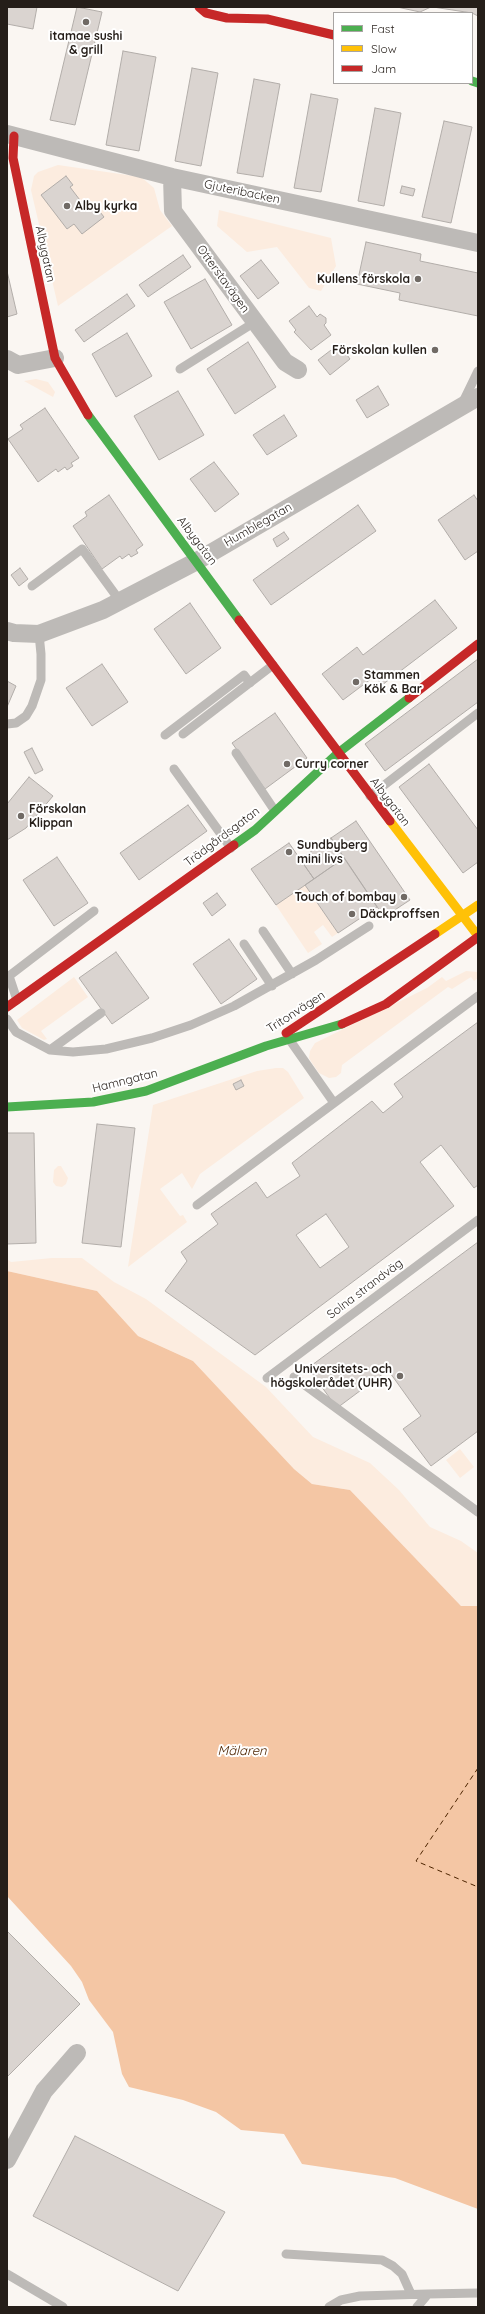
<!DOCTYPE html>
<html>
<head>
<meta charset="utf-8">
<style>
	body { margin:0 }
	#map { position:relative; width:485px; height:2314px; overflow:hidden; background:#faf6f2; font-family:Quicksand,sans-serif }
	canvas { display:block }
	.frame { position:absolute; inset:0; border:8px solid #251e19; pointer-events:none }
	.legend { position:absolute; left:333px; top:12px; width:140px; height:72px; box-sizing:border-box; background:#fff; border:1px solid #a8a5a3; margin:0; padding:5px 7px; list-style:none; font-size:12px; color:#251e19 }
	.legend li { display:flex; align-items:center; gap:8px; height:20px }
	.legend b { width:20px; border:1px solid #a8a5a3 }
</style>
</head>
<body>
<div id="map">
<canvas width="485" height="2314"></canvas>
<div class="frame"></div>
<ul class="legend">
<li><b style="height:5px;background:#4caf50"></b>Fast</li>
<li><b style="height:5px;background:#ffc107"></b>Slow</li>
<li><b style="height:5px;background:#c62828"></b>Jam</li>
</ul>
</div>
<script>
const ctx = document.querySelector('canvas').getContext('2d');
ctx.lineJoin = 'round';
function fill(path, color) {
  ctx.fillStyle = color;
  ctx.fill(path, 'evenodd');
}
function shape(rows) {
  const path = new Path2D();
  for (const r of rows) {
    path.moveTo(r[0], r[1]);
    for (let i = 2; i < r.length; i += 2) path.lineTo(r[i], r[i + 1]);
  }
  return path;
}
function trace(path, color, width, dash) {
  ctx.strokeStyle = color;
  ctx.lineWidth = width;
  ctx.lineCap = dash ? 'butt' : 'round';
  ctx.setLineDash(dash || []);
  ctx.stroke(path);
}
function drawText(font, color, halo, rows, align = 'center') {
  ctx.font = font + ' Quicksand,sans-serif';
  ctx.lineWidth = 4;
  ctx.setLineDash([]);
  ctx.textBaseline = 'middle';
  ctx.strokeStyle = halo;
  ctx.fillStyle = color;
  for (const [text, x, y, turn = 0] of rows) {
    ctx.save();
    ctx.translate(x, y);
    ctx.rotate((+turn || 0) * Math.PI / 180);
    ctx.textAlign = isNaN(turn) ? turn : align;
    if (halo) ctx.strokeText(text, 0, 0);
    ctx.fillText(text, 0, 0);
    ctx.restore();
  }
}
fill(shape([
	[58,165,141,177,154,188,160,210,172,226,58,306,31,190,34,176,38,172],
	[219,210,331,238,336,266,321,291,309,288,277,247,247,252,217,226],
	[36,379,48,382,55,392,53,397,24,381],
	[305,885,338,933,332,937,323,925,314,932,322,944,308,953,276,905],
	[466,971,478,972,478,978,474,981,471,977,452,989,448,987,342,1065,341,1073,336,1077,329,1078,319,1073,312,1063,309,1058,310,1051,315,1043,427,988,442,977,446,981],
	[74,977,88,997,41,1031,47,1039,44,1040,22,1028,17,1020],
	[276,1068,283,1068,288,1072,304,1098,200,1174,192,1189,182,1173,160,1189,180,1216,183,1215,187,1222,128,1267,153,1105,257,1071],
	[58,1166,61,1166,68,1178,66,1184,62,1187,56,1186,53,1182,54,1170],
	[52,1258,82,1258,114,1282,146,1299,266,1387,313,1437,370,1463,399,1490,430,1527,461,1541,478,1553,478,1606,461,1606,350,1490,312,1484,294,1469,193,1361,138,1336,97,1291,7,1271,7,1259,11,1262],
	[460,1449,474,1467,460,1478,446,1460]
]), '#fcecdf');
fill(shape([
	[7,1271,97,1291,138,1336,193,1361,294,1469,312,1484,350,1490,461,1606,478,1606,478,2209,395,2178,302,2164,284,2134,241,2130,216,2112,183,2100,129,2087,122,2074,113,2032,89,2000,82,1982,71,1966,7,1896]
]), '#f4c6a4');
trace(shape([
	[478,1768,416,1861,478,1887]
]), '#4d2400', 1, [5, 4]);
const building = shape([
	[7,7,37,7,33,29,7,24,7,7],
	[77,7,102,12,75,125,50,120,77,7],
	[397,7,431,7,420,12,397,7],
	[433,7,478,7,478,16,472,13,433,7],
	[123,51,156,57,139,151,106,145,123,51],
	[192,68,218,73,201,166,175,161,192,68],
	[254,79,280,84,263,177,237,173,254,79],
	[311,94,338,99,321,192,294,188,311,94],
	[375,108,401,113,384,206,358,201,375,108],
	[444,121,472,127,451,223,422,217,444,121],
	[66,176,73,185,70,187,86,208,93,203,104,217,82,234,74,224,67,229,41,195,66,176],
	[402,186,415,189,413,196,400,193,402,186],
	[366,242,421,254,420,261,478,273,478,316,399,300,400,293,357,284,366,242],
	[183,255,191,267,148,297,139,285,183,255],
	[261,260,279,283,258,299,240,276,261,260],
	[7,271,17,314,7,317,7,271],
	[205,279,232,325,191,349,164,302,205,279],
	[127,294,135,306,84,342,75,330,127,294],
	[309,306,317,317,320,314,326,318,326,323,324,325,331,335,311,350,294,332,296,330,289,321,309,306],
	[127,333,152,376,116,397,92,354,127,333],
	[248,342,276,387,235,414,207,369,248,342],
	[339,344,350,359,330,375,318,360,339,344],
	[378,386,389,405,367,418,356,400,378,386],
	[178,391,204,435,159,460,134,416,178,391],
	[45,408,79,458,71,463,73,466,67,470,65,467,58,472,56,469,38,482,8,439,23,429,20,425,45,408],
	[284,415,297,436,267,455,253,435,284,415],
	[214,462,239,494,215,512,190,479,214,462],
	[109,495,143,545,136,550,138,553,131,557,129,554,122,559,120,556,102,569,73,526,87,516,85,512,109,495],
	[474,495,478,501,478,551,465,560,438,520,474,495],
	[358,505,376,531,271,605,253,580,358,505],
	[284,532,289,539,277,547,273,539,284,532],
	[20,568,28,579,19,586,11,575,20,568],
	[435,600,457,628,382,685,375,676,343,700,322,674,357,647,363,655,435,600],
	[190,603,221,648,186,674,154,629,190,603],
	[478,659,478,702,385,771,365,744,478,659],
	[102,664,128,702,92,726,66,688,102,664],
	[7,681,16,686,7,707,7,681],
	[275,713,307,758,265,789,232,743,275,713],
	[32,748,43,770,35,774,24,752,32,748],
	[429,764,478,830,478,862,463,873,399,787,429,764],
	[29,777,53,796,26,828,7,840,7,804,29,777],
	[188,805,207,831,139,880,120,853,188,805],
	[356,821,410,900,384,917,331,838,356,821],
	[331,838,344,858,314,879,300,859,331,838],
	[289,843,314,879,276,905,251,869,289,843],
	[57,857,88,903,54,926,23,880,57,857],
	[344,858,377,907,338,933,305,885,344,858],
	[217,893,226,905,212,916,203,903,217,893],
	[229,939,257,979,221,1004,193,964,229,939],
	[116,952,149,998,112,1024,79,978,116,952],
	[478,1022,478,1185,474,1188,441,1145,420,1162,454,1206,255,1355,165,1291,187,1261,181,1252,218,1224,211,1214,256,1182,267,1198,300,1176,292,1163,372,1101,383,1113,403,1097,394,1084,478,1022],
	[326,1214,349,1247,320,1268,296,1235,326,1214],
	[241,1080,244,1086,236,1090,233,1084,241,1080],
	[97,1124,135,1128,121,1247,82,1243,97,1124],
	[7,1133,34,1133,36,1243,7,1244,7,1133],
	[478,1242,478,1431,431,1466,403,1429,421,1416,388,1370,337,1408,308,1368,478,1242],
	[7,1931,80,2004,7,2077,7,1931],
	[75,2136,225,2212,178,2291,33,2216,75,2136]
]);
fill(building, '#dad4d0');
trace(building, '#b2ada9', 1);
trace(shape([
	[180,369,255,322],
	[463,402,478,371],
	[32,586,82,549,120,601],
	[7,724,16,723,26,716,32,706,41,680,41,654,39,634],
	[183,734,273,665],
	[165,735,244,675,250,683],
	[236,753,275,811],
	[174,769,231,848],
	[370,796,478,713],
	[263,931,292,974],
	[244,944,272,986],
	[17,1000,9,976,94,911],
	[7,1019,16,1032,50,1050,73,1052,106,1049,152,1038,191,1025,234,1006,316,960,369,926],
	[289,1039,334,1103],
	[50,1050,101,1013],
	[197,1205,478,996],
	[294,1377,478,1512],
	[267,1378,478,1220],
	[286,2254,382,2260,393,2266,402,2274,411,2294],
	[7,2274,63,2307],
	[329,2307,341,2300,360,2296,428,2294],
	[417,2307,428,2294,478,2293]
]), '#bdbab7', 9);
trace(shape([
	[7,134,172,177,478,243],
	[172,177,173,211,285,362,298,370],
	[7,359,18,365,55,358],
	[7,631,14,633,39,634,103,610,197,561,478,397],
	[7,2160,44,2091,77,2053]
]), '#bdbab7', 18);
trace(shape([
	[472,81,478,83],
	[88,415,239,620],
	[234,845,255,830,338,753,409,698],
	[7,1107,93,1102,146,1091,266,1046,342,1024]
]), '#4caf50', 9);
trace(shape([
	[390,821,478,936],
	[435,934,478,905]
]), '#ffc107', 9);
trace(shape([
	[199,7,206,13,227,18,267,19,334,35],
	[14,136,13,158,55,358,88,415],
	[239,620,390,821],
	[409,698,478,644],
	[7,1007,234,845],
	[342,1024,386,1004,478,937],
	[286,1033,435,934]
]), '#c62828', 9);
for (const [x, y, r, color] of [
	[86,22,4,"#706a65"],
	[67,206,4,"#706a65"],
	[418,279,4,"#706a65"],
	[435,350,4,"#706a65"],
	[356,682,4,"#706a65"],
	[287,764,4,"#706a65"],
	[21,816,4,"#706a65"],
	[289,852,4,"#706a65"],
	[404,897,4,"#706a65"],
	[352,914,4,"#706a65"],
	[400,1376,4,"#706a65"]
]) {
  const dot = new Path2D();
  dot.arc(x, y, r, 0, 2 * Math.PI);
  ctx.fillStyle = color;
  ctx.fill(dot);
  trace(dot, '#fff', 1.5);
}
drawText('bold 12px', '#251e19', '#fff', [
	["itamae sushi",86,36,"center"],
	["& grill",86,50,"center"],
	["Alby kyrka",75,206],
	["Kullens förskola",410,279,"right"],
	["Förskolan kullen",427,350,"right"],
	["Stammen",364,675],
	["Kök & Bar",364,689],
	["Curry corner",295,764],
	["Förskolan",29,809],
	["Klippan",29,823],
	["Sundbyberg",297,845],
	["mini livs",297,859],
	["Touch of bombay",396,897,"right"],
	["Däckproffsen",360,914],
	["Universitets- och",392,1369,"right"],
	["högskolerådet (UHR)",392,1383,"right"]
], 'left');
drawText('12px', '#251e19', '#fff', [
	["Gjuteribacken",242,192,12],
	["Albygatan",45,254,78],
	["Otterstavägen",223,279,54],
	["Humblegatan",258,525,-30],
	["Albygatan",197,541,53],
	["Albygatan",390,802,53],
	["Trädgårdsgatan",222,837,-37],
	["Tritonvägen",296,1012,-33],
	["Hamngatan",125,1081,-14],
	["Solna strandväg",365,1289,-37]
]);
drawText('italic 13px', '#4d2400', '#fff', [
	["Mälaren",242,1751]
]);
</script>
</body>
</html>
